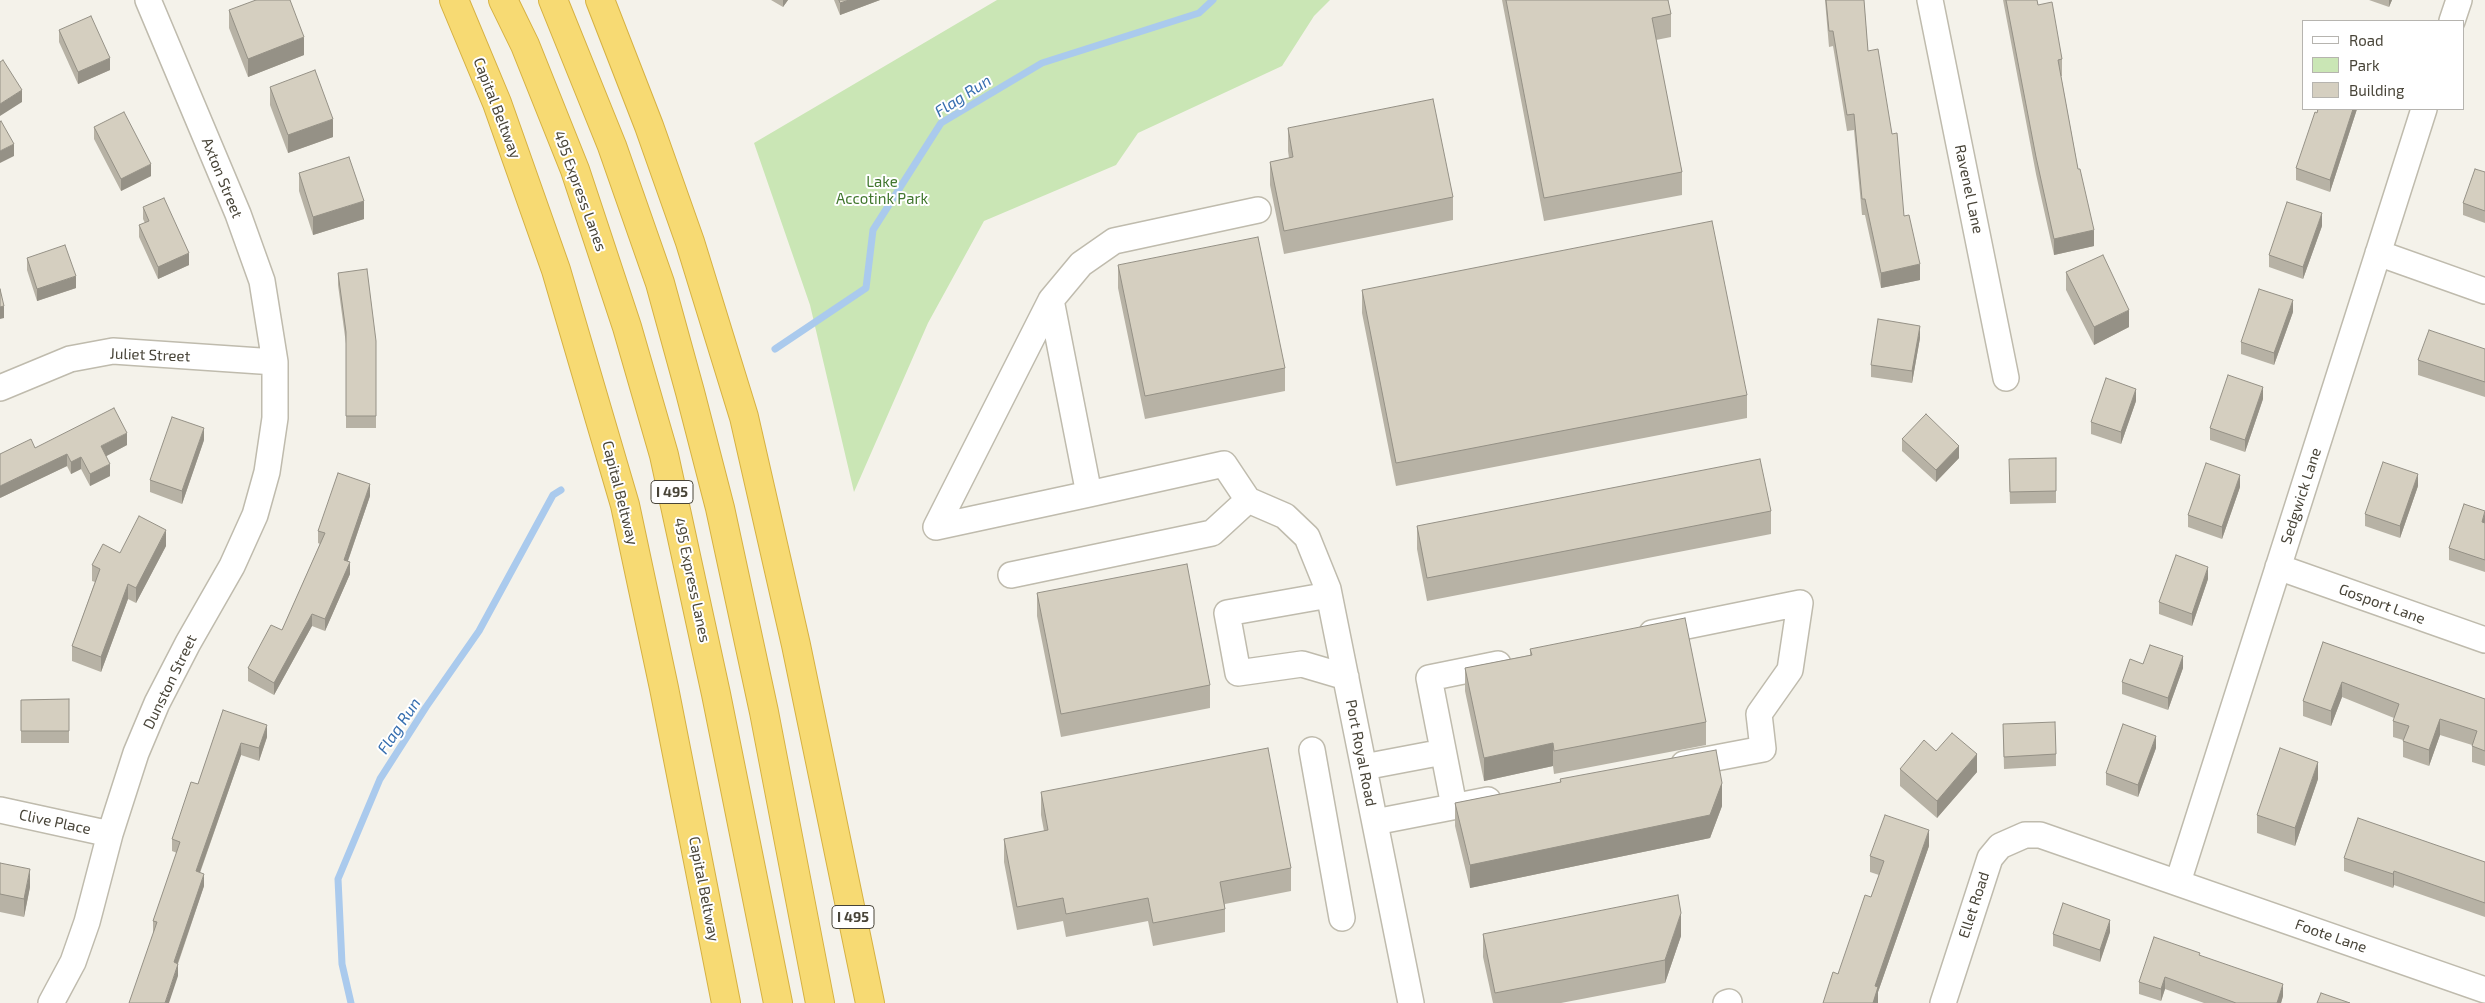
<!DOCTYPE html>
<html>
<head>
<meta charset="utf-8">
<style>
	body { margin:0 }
	#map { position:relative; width:2485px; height:1003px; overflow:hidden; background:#f4f2ea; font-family:"Exo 2",sans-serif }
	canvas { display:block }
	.legend { position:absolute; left:2302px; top:20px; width:162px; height:90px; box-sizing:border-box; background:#fff; border:1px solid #b6b4af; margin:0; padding:6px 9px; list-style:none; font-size:15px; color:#484438 }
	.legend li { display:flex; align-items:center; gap:10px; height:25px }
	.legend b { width:25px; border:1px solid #b6b4af }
</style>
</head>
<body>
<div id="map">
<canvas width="2485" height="1003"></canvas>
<ul class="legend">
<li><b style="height:6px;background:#fff"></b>Road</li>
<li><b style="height:14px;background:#cae6b5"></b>Park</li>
<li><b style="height:14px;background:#d5cfc0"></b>Building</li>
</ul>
</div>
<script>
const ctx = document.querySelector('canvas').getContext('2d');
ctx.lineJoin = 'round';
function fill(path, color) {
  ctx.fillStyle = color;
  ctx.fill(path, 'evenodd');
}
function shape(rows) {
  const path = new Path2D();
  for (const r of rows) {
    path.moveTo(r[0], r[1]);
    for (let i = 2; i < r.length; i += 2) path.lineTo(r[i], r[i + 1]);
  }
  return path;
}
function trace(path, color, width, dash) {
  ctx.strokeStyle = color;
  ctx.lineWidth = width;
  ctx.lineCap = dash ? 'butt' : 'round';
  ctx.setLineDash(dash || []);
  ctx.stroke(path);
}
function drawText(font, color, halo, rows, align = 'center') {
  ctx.font = font + ' "Exo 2",sans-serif';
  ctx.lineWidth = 4;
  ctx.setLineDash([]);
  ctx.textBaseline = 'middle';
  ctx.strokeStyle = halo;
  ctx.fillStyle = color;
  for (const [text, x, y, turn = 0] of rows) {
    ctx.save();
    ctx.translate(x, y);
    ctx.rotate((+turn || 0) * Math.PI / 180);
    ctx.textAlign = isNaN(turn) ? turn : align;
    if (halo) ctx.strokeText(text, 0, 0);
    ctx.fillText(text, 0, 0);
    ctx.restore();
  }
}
fill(shape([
	[997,0,1330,0,1314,16,1282,66,1138,133,1116,165,984,221,928,323,854,492,810,305,754,143]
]), '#cae6b5');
trace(shape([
	[775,349,866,288,873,230,941,123,1042,63,1199,13,1213,0],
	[351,1003,342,964,338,879,380,779,426,707,479,631,553,495,561,490]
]), '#aacaed', 7);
const minor = shape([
	[1930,0,2006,378],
	[2452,21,2459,0],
	[2378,253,2485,291],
	[1051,300,1081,264,1114,241,1258,210],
	[0,388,70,359,113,351,275,362],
	[1089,494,1051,300,936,527,1089,494,1224,464,1248,500],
	[2278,567,2485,640],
	[1011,575,1212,533,1248,500,1285,516,1307,537,1328,589,1411,1003],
	[1329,595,1227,613,1238,673,1302,664,1346,677],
	[1652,633,1800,603,1790,670,1759,714,1763,749,1684,764],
	[1312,750,1342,918],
	[1364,767,1443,752],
	[1454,806,1429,678,1498,664],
	[0,810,110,834],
	[1375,822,1488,800],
	[2178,882,2424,109],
	[51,1003,73,962,87,922,110,834,136,753,157,703,188,643,232,566,255,515,267,472,275,418,275,362,262,281,238,214,148,0],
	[1726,1003,1729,1002],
	[1943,1003,1990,858,2000,846,2025,835,2040,835,2485,990]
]);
const highway = shape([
	[454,0,497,103,556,270,625,505,664,688,726,1003],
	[503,0,525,45,575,170,627,327,664,455,716,694,778,1003],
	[553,0,612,146,660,283,690,392,720,508,764,712,820,1003],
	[600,0,649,126,690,242,744,417,796,645,870,1003]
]);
trace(minor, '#bfbbad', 28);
trace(highway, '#d6b142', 30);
trace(minor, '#fff', 25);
trace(highway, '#f7da73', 28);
fill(shape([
	[771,0,788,0,783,7],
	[834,0,880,0,840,15],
	[1502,0,1668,0,1671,14,1671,37,1656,40,1682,172,1682,195,1544,221],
	[1825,0,1864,0,1868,51,1904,216,1920,280,1881,288,1865,215,1862,215,1854,130,1847,131,1833,46,1829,47],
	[2003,0,2037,0,2038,5,2062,59,2062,76,2061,76,2078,169,2094,246,2054,255,2036,174],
	[2369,0,2392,0,2389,7],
	[229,10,304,55,248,77,229,28],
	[59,30,110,70,78,84,59,42],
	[270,87,333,137,288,153,270,105],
	[2357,109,2330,192,2296,180,2296,168,2317,113],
	[94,127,151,176,121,191,94,139],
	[1288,128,1453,197,1453,220,1284,254,1270,185,1270,162,1289,158,1288,151],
	[2485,172,2485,223,2463,215,2463,203],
	[299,173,364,219,313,235,299,191],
	[143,207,189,265,158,279,139,237,139,225,145,223,143,219],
	[2322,226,2303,279,2269,267,2269,255],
	[27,258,76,288,37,301,27,270],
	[1118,265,1285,368,1285,391,1145,419,1118,288],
	[2066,272,2129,327,2094,345,2066,290],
	[338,273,376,341,376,428,346,428,346,344,338,285],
	[1362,290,1747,395,1747,418,1396,486,1362,313],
	[2293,312,2274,365,2241,354,2241,342],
	[1920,338,1912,383,1871,377,1871,365],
	[2485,349,2485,397,2418,375,2418,360],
	[2263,399,2245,452,2210,440,2210,428],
	[2136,401,2121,444,2091,434,2091,422],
	[1902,439,1959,458,1936,482,1902,451],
	[204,440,182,504,150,492,150,480],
	[127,445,106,456,110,476,90,486,81,469,71,474,67,466,0,498,35,448],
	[2056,458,2056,503,2010,504,2009,471],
	[2418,486,2400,538,2365,526,2365,514],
	[2240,487,2222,539,2188,527,2188,515],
	[370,496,348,561,350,574,325,631,312,626,274,695,248,681,248,668,282,630,320,544,318,543,318,531],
	[1771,511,1771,534,1427,601,1417,549,1417,526],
	[2485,511,2485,572,2449,560,2449,548],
	[166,546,136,603,128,599,101,672,72,661,72,646,95,582,92,581,92,565,120,553],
	[2208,579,2192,626,2159,614,2159,602],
	[1037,593,1210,685,1210,708,1061,737,1037,616],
	[2323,642,2485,699,2485,766,2472,762,2472,745,2440,735,2429,766,2403,757,2403,740,2393,737,2393,721,2394,718,2342,697,2331,726,2303,716,2303,701],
	[1530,649,1706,722,1706,745,1554,774,1553,766,1484,781,1465,691,1465,668,1530,655],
	[2143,664,2183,668,2168,710,2122,694,2122,682],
	[69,699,69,743,21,743,21,700],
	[223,710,267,737,259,761,241,755,200,873,204,886,178,964,178,976,153,933,153,921,177,853,172,851,172,839,198,784],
	[2003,724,2056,754,2056,766,2004,769],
	[2156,748,2138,797,2106,785,2106,773],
	[1936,751,1977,772,1937,818,1900,786,1900,769],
	[1560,779,1722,806,1710,838,1470,888,1455,826,1455,803,1560,782],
	[2318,779,2295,846,2257,833,2257,815],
	[1041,792,1291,868,1291,891,1225,904,1225,932,1153,946,1148,921,1066,937,1063,921,1017,930,1004,862,1004,839,1044,831,1041,815],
	[1929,846,1878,992,1878,1003,1838,974,1871,897,1879,875,1870,872,1870,856],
	[2344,858,2485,862,2485,917,2394,885,2393,888,2344,871],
	[0,863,30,887,24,917,0,912],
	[2110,932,2100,962,2053,946,2053,934],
	[1483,934,1681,936,1665,983,1561,1003,1493,1003,1483,957],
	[2200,956,2283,996,2281,1003,2204,1003,2165,989,2161,1001,2139,994,2139,982]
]), '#b7b2a5');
fill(shape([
	[783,0,788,0,783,7],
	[849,0,880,0,840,15,840,3],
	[2389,0,2392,0,2389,7],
	[304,37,304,55,248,77,248,59],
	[110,58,110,70,78,84,78,72],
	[22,90,22,102,0,116,0,104],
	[2353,109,2357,109,2330,192,2330,180],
	[333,119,333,137,288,153,288,135],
	[14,144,14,156,0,163,0,151],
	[151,164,151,176,121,191,121,179],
	[364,201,364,219,313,235,313,217],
	[2322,213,2322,226,2303,279,2303,267],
	[2094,230,2094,246,2054,255,2054,239],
	[189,253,189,265,158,279,158,267],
	[1920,264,1920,280,1881,288,1881,273],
	[76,276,76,288,37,301,37,289],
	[2293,300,2293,312,2274,365,2274,353],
	[4,306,4,318,0,319,0,307],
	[2129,310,2129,327,2094,345,2094,327],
	[1920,326,1920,338,1912,383,1912,371],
	[2263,387,2263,399,2245,452,2245,440],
	[2136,389,2136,401,2121,444,2121,432],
	[204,428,204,440,182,504,182,491],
	[127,433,127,445,101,459,101,446],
	[1959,446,1959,458,1936,482,1936,470],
	[67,454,67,466,0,498,0,486],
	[81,457,81,469,71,474,71,462],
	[110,464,110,476,90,486,90,474],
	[2418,474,2418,486,2400,538,2400,526],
	[2240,475,2240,487,2222,539,2222,527],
	[370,484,370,496,344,572,344,560],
	[2485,513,2485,525,2482,522],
	[166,530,166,546,136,603,136,588],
	[350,562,350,574,325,631,325,619],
	[2208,567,2208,579,2192,626,2192,614],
	[128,584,128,599,101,672,101,657],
	[312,614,312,626,274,695,274,683],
	[2183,656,2183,668,2168,710,2168,698],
	[2342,682,2342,697,2331,726,2331,711],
	[2440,719,2440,735,2429,766,2429,750],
	[267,725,267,737,259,761,259,748],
	[2156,736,2156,748,2138,797,2138,785],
	[241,743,241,755,196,883,196,871],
	[1553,743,1553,766,1484,781,1484,758],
	[1977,754,1977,772,1937,818,1937,801],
	[2318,762,2318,779,2295,846,2295,828],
	[1722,783,1722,806,1710,838,1470,888,1470,865],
	[1929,830,1929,846,1878,992,1878,1003,1873,1003,1875,986],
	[30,869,30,887,24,917,24,899],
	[2394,871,2394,885,2393,888,2393,874],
	[204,874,204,886,174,974,174,962],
	[1681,913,1681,936,1665,983,1665,960],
	[2110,920,2110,932,2100,962,2100,950],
	[178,964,178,976,169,1003,165,1003],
	[2165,977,2165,989,2161,1001,2161,989],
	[2283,984,2283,996,2281,1003,2277,1003]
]), '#959186');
const building = shape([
	[256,0,290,0,304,37,248,59,229,10,256,0],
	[839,0,849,0,840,3,839,0],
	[1506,0,1668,0,1671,14,1652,18,1682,172,1544,198,1506,0],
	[1826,0,1864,0,1868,51,1878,49,1892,134,1897,133,1904,216,1909,215,1920,264,1881,273,1865,199,1862,199,1854,114,1847,115,1833,31,1829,31,1826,0],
	[2006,0,2037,0,2038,5,2052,2,2062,59,2058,60,2078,169,2080,169,2094,230,2054,239,2036,157,2006,0],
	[91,16,110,58,78,72,59,30,91,16],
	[3,60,22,90,0,104,0,62,3,60],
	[315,70,333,119,288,135,270,87,315,70],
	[1433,99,1453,197,1284,231,1270,162,1293,157,1288,128,1433,99],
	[2318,109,2353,109,2330,180,2296,168,2315,112,2317,113,2318,109],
	[124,112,151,164,121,179,94,127,124,112],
	[1,121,14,144,0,151,0,122,1,121],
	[349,157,364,201,313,217,299,173,349,157],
	[2475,169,2485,172,2485,211,2463,203,2475,169],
	[164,198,189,253,158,267,139,225,149,221,143,207,164,198],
	[2287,202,2322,213,2303,267,2269,255,2287,202],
	[1712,221,1747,395,1396,463,1362,290,1712,221],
	[1258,237,1285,368,1145,396,1118,265,1258,237],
	[65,245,76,276,37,289,27,258,65,245],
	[2103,255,2129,310,2094,327,2066,272,2103,255],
	[367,269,376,341,376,416,346,416,346,332,338,273,367,269],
	[0,289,4,306,0,307,0,289],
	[2259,289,2293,300,2274,353,2241,342,2259,289],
	[1878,319,1920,326,1912,371,1871,365,1878,319],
	[2429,330,2485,349,2485,382,2418,360,2429,330],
	[2228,375,2263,387,2245,440,2210,428,2228,375],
	[2106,378,2136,389,2121,432,2091,422,2106,378],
	[114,408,127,433,101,446,110,464,90,474,81,457,71,462,67,454,0,486,0,454,31,439,35,448,114,408],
	[1926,414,1959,446,1936,470,1902,439,1926,414],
	[172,417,204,428,182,491,150,480,172,417],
	[2056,458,2056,491,2010,492,2009,459,2056,458],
	[1760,459,1771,511,1427,578,1417,526,1760,459],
	[2383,462,2418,474,2400,526,2365,514,2383,462],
	[2206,463,2240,475,2222,527,2188,515,2206,463],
	[338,473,370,484,344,560,350,562,325,619,312,614,274,683,248,668,271,625,282,630,325,533,318,531,338,473],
	[2464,504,2485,511,2482,522,2485,523,2485,560,2449,548,2464,504],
	[139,516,166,530,136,588,128,584,101,657,72,646,100,569,92,565,103,544,120,553,139,516],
	[2176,555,2208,567,2192,614,2159,602,2176,555],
	[1187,564,1210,685,1061,714,1037,593,1187,564],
	[1685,618,1706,722,1554,751,1553,743,1484,758,1465,668,1532,655,1530,649,1685,618],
	[2323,642,2485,699,2485,751,2472,746,2477,731,2440,719,2429,750,2403,741,2409,726,2393,721,2399,704,2342,682,2331,711,2303,701,2323,642],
	[2150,645,2183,656,2168,698,2122,682,2130,659,2143,664,2150,645],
	[69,699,69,731,21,731,21,700,69,699],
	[223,710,267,725,259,748,241,743,196,871,204,874,174,962,178,964,165,1003,129,1003,157,922,153,921,180,842,172,839,191,782,198,784,223,710],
	[2055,722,2056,754,2004,757,2003,724,2055,722],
	[2123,724,2156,736,2138,785,2106,773,2123,724],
	[1952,733,1977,754,1937,801,1900,769,1924,740,1936,751,1952,733],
	[1268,748,1291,868,1220,882,1225,909,1153,923,1148,898,1066,914,1063,898,1017,907,1004,839,1048,830,1041,792,1268,748],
	[2280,748,2318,762,2295,828,2257,815,2280,748],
	[1716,750,1722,783,1710,815,1470,865,1455,803,1561,782,1560,779,1716,750],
	[1885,815,1929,830,1875,986,1878,987,1873,1003,1823,1003,1833,972,1838,974,1865,895,1871,897,1884,861,1870,856,1885,815],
	[2358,818,2485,862,2485,903,2394,871,2393,874,2344,858,2358,818],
	[0,863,30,869,24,899,0,894,0,863],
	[1678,895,1681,913,1665,960,1495,993,1483,934,1678,895],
	[2063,903,2110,920,2100,950,2053,934,2063,903],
	[2154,937,2200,953,2199,955,2283,984,2277,1003,2236,1003,2165,977,2161,989,2139,982,2154,937],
	[2321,993,2350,1003,2317,1003,2321,993]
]);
fill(building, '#d5cfc0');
trace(building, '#959186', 1);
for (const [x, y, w] of [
	[672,492,42],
	[853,917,42]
]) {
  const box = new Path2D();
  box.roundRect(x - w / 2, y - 11.5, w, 23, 4);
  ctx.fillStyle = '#fff';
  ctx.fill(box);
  trace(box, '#484438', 1);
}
drawText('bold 14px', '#484438', null, [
	["I 495",672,492],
	["I 495",853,917]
]);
drawText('15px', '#484438', '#fff', [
	["Capital Beltway",497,108,69],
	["Axton Street",222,178,68],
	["Ravenel Lane",1969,189,78],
	["495 Express Lanes",580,191,70],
	["Juliet Street",150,355,2],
	["Capital Beltway",620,493,76],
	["Sedgwick Lane",2301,496,-72],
	["495 Express Lanes",692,580,78],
	["Gosport Lane",2382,604,20],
	["Dunston Street",170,682,-64],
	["Port Royal Road",1361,753,79],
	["Clive Place",55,822,12],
	["Capital Beltway",704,889,79],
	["Ellet Road",1974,905,-72],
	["Foote Lane",2331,936,19]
]);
drawText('15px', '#41772e', '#fff', [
	["Lake",882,182],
	["Accotink Park",882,199]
]);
drawText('italic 16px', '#366eaf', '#fff', [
	["Flag Run",963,96,-33],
	["Flag Run",399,726,-56]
]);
</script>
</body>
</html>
